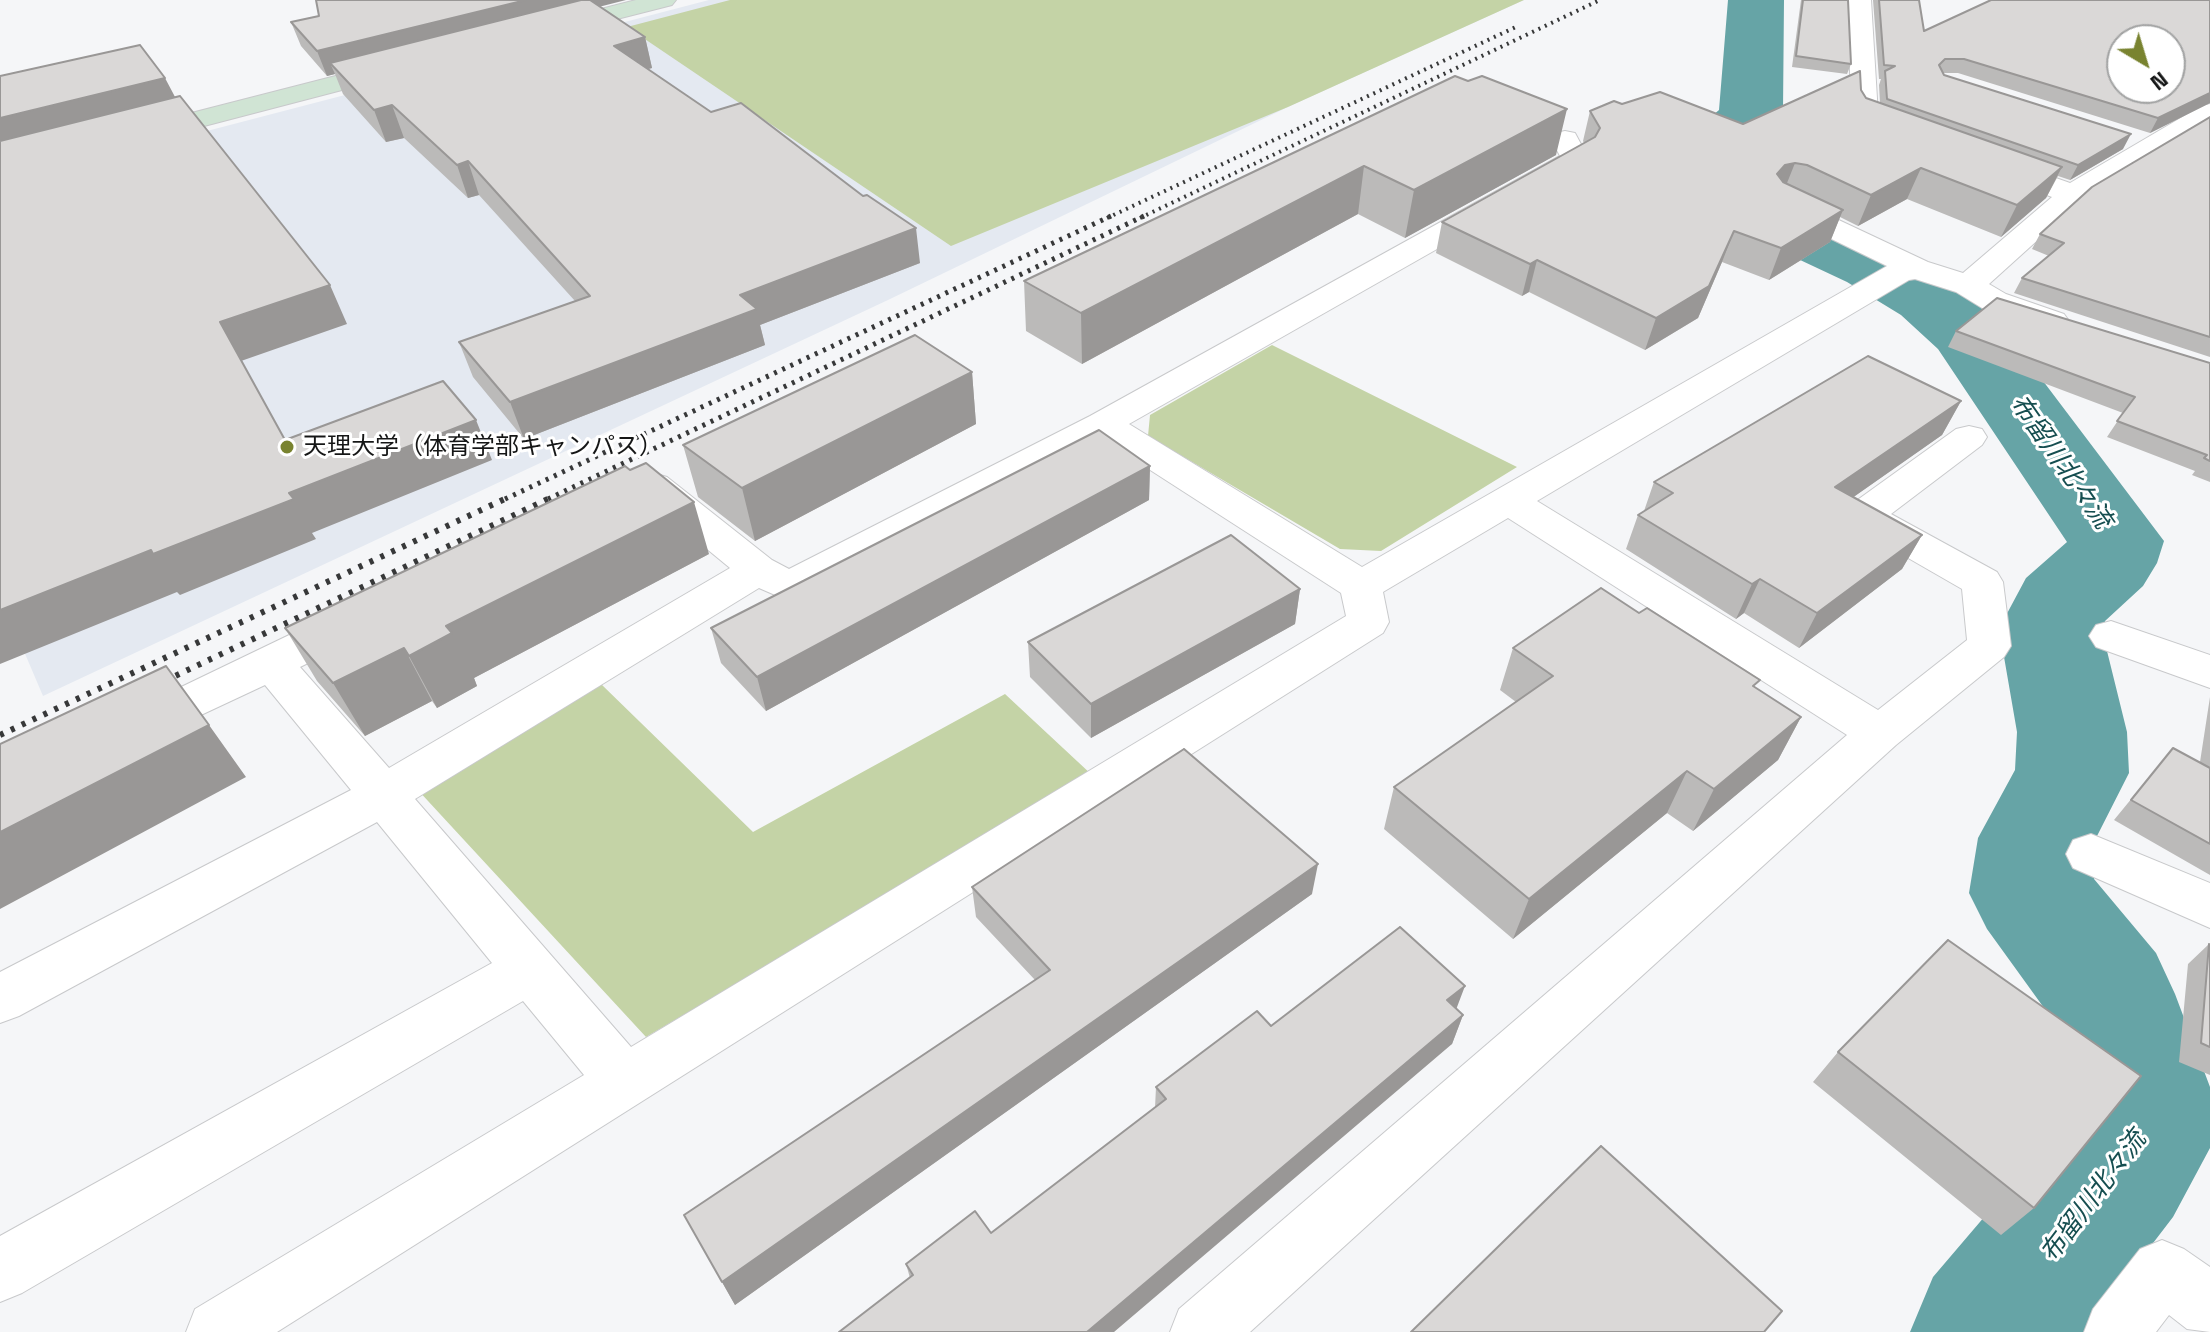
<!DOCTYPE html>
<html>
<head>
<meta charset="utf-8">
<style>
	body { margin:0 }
	#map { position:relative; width:2210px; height:1332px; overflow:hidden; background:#f5f6f8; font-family:"Space Grotesk",sans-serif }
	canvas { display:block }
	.north { position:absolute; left:2106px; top:24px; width:80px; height:80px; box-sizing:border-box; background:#fff; border:2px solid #a1a2a2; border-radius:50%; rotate:142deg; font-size:22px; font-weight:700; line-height:32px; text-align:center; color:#151616 }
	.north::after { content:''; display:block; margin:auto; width:28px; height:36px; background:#798330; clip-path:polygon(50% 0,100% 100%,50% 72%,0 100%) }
</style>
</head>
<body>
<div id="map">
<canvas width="2210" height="1332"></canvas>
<div class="north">N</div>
</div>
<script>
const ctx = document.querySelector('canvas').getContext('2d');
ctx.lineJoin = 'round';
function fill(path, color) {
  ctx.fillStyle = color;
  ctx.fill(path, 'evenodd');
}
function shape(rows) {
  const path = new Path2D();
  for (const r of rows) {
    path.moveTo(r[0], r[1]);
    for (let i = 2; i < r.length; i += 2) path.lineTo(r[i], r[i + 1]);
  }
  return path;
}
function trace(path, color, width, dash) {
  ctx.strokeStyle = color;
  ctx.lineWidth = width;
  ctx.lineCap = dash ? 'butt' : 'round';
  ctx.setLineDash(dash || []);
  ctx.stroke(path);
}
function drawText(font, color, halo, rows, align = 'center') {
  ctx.font = font + ' "Space Grotesk","Noto Sans JP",sans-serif';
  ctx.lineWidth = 6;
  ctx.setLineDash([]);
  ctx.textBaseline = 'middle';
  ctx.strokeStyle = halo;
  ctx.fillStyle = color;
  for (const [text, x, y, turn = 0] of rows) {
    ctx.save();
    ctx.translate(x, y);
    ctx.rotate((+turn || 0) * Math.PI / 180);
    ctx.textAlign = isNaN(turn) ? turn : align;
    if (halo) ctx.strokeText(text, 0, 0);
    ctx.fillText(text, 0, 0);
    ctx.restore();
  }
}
fill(shape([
	[709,0,1524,0,1288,107,888,300,43,696,0,595,0,185]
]), '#e4e9f1');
fill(shape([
	[730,0,1524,0,1288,107,951,246,627,27],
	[1272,345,1517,467,1381,551,1340,549,1148,436,1150,415],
	[601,684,753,832,1005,694,1092,775,646,1037,416,788]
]), '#c4d3a6');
fill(shape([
	[1728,0,1784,0,1783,110,1764,142,1745,155,1714,167,1901,250,1957,281,1999,318,2034,369,2164,541,2157,563,2143,586,2105,621,2107,651,2127,732,2129,773,2096,838,2094,879,2156,953,2175,994,2210,1087,2210,1148,2173,1217,2085,1332,1910,1332,1933,1277,2078,1107,2052,1019,1987,929,1969,893,1978,838,2015,770,2017,732,2003,651,2003,621,2026,578,2067,542,1938,349,1901,315,1847,282,1651,190,1631,167,1646,146,1699,127,1719,110,1728,0]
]), '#66a4a6');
const street = shape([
	[1847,0,1871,0,1878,115,1910,126,1914,132,1910,138,1890,138,1855,125,1852,119,1847,0],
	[2210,104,2210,123,2082,200,1989,284,2006,294,2064,314,2069,321,2064,328,2052,331,2040,328,1982,308,1956,292,1915,279,1909,280,1537,501,1878,710,1967,640,1962,589,1849,524,1843,515,1849,506,1956,429,1969,426,1982,429,1987,437,1982,445,1891,514,1997,572,2003,582,2011,646,2004,657,1896,745,1250,1332,1170,1332,1179,1309,1847,735,1508,518,1383,592,1389,622,1383,633,277,1332,186,1332,195,1309,584,1075,523,1001,22,1293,0,1302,0,1236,492,963,377,822,19,1016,0,1023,0,972,351,790,265,685,139,744,123,739,116,727,123,715,335,613,350,609,365,613,371,624,365,635,300,667,389,768,730,568,639,493,634,485,639,477,653,473,667,477,772,560,789,569,1090,416,1560,156,1551,139,1555,133,1565,131,1575,133,1589,159,1585,165,1129,424,1362,567,1887,266,1774,211,1769,205,1774,199,1784,196,1794,199,1928,262,1963,273,2052,197,1985,172,1981,166,1985,160,1995,157,2005,160,2070,183,2201,106,2210,104],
	[1102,439,1341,593,1346,616,631,1047,415,799,759,588,789,601,804,597,1102,439],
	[2111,621,2210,655,2210,688,2096,647,2089,636,2096,625,2111,621],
	[2091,834,2210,883,2210,928,2073,868,2066,854,2073,840,2091,834],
	[2162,1240,2184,1249,2210,1267,2210,1332,2187,1329,2169,1315,2156,1332,2084,1332,2093,1309,2140,1249,2162,1240]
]);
const secondary = shape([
	[636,0,676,0,672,5,554,35,546,33,542,28,546,23,636,0],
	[398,60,407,63,411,68,407,73,139,143,129,141,125,135,129,129,398,60]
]);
trace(street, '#c8c9cb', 2);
trace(secondary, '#c8c9cb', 2);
fill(street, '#fff');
fill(secondary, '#d0e4d4');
trace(shape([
	[1107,218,1518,26],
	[1140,218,1600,0]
]), '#373839', 4, [2, 5]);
trace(shape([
	[505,499,1111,216],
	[548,499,1144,216]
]), '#373839', 5, [3, 6]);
trace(shape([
	[154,686,552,497],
	[0,735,509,497]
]), '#373839', 6, [4, 8]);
fill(shape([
	[1801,0,1848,0,1851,64,1847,74,1792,67],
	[1873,0,1919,0,1924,31,2210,0,2210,103,2150,133,1958,73,1943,73,1944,75,2123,149,2070,180,2058,176,2046,198,2001,237,1907,199,1858,226,1840,217,1830,242,1769,280,1722,262,1698,318,1645,350,1529,292,1522,296,1436,253,1442,222,1584,143,1583,141,1590,111,1622,104,1743,124,1861,90,1866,98,1880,103,1879,85,1881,79,1879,79],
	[600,7,645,37,652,68,648,69,920,263,760,325,765,345,524,439,473,377,459,342,575,301,479,195,468,198,404,138,386,142,343,94,335,74,327,76,301,46,291,22],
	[1455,76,1556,155,1405,238,1358,214,1082,364,1026,331,1024,281],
	[2210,117,2210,357,2014,293,2022,278,2049,256,2032,249,2040,234],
	[1956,331,2210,363,2210,482,2192,475,2195,471,2107,437,2123,413,1948,347],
	[972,372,976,424,755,541,698,497,683,445],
	[1961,401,1942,435,1853,497,1922,535,1902,569,1799,648,1744,613,1736,619,1626,549,1638,515,1644,511,1654,482],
	[1150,466,1149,500,766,711,721,663,711,628],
	[709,554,474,678,477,686,437,708,432,701,365,736,317,681,285,628],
	[1300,589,1295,624,1091,738,1030,677,1028,642],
	[1513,648,1756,688,1801,717,1778,760,1693,831,1667,813,1513,939,1384,829,1394,787,1516,702,1500,690],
	[2210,697,2210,875,2114,820,2173,748,2200,762],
	[972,887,1312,894,735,1305,684,1215,1035,980,976,917],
	[2209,944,2210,945,2210,1075,2179,1062,2188,964],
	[1456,1009,1463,1015,1452,1044,910,1278,906,1264,991,1233,1155,1108,1156,1087,1271,1026],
	[1838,1052,2034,1208,2001,1235,1813,1082]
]), '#bbbab9');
fill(shape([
	[526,0,626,0,340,73,330,63,335,74,327,76,317,51],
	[645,37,652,68,622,76,614,46],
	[165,78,183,112,0,159,0,118],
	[2210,93,2210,103,2150,133,2158,118],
	[392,105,404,138,386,142,374,110],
	[1567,109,1556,155,1405,238,1414,190],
	[2131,134,2123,149,2070,180,2078,165],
	[468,161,479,195,468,198,457,165],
	[1795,163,1783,193,1777,174,1785,165],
	[1364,166,1358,214,1082,364,1081,313],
	[2062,167,2046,198,2001,237,2017,205],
	[1921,168,1907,199,1858,226,1871,195],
	[1843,210,1830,242,1769,280,1781,248],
	[916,228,920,263,760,325,765,345,524,439,510,402,740,295],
	[1734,231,1722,262,1698,318,1645,350,1656,318],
	[1537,260,1529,292,1522,296,1530,264],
	[330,285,347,324,241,361,220,322],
	[972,372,976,424,755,541,742,488],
	[1961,401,1942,435,1818,522,1835,487],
	[476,420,492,460,312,533,316,539,180,595,177,592,0,664,0,610,151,550,289,493],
	[1150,466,1149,500,766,711,757,677],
	[694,502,709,554,474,678,477,686,437,708,409,656,446,626],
	[1922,535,1902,569,1799,648,1817,613],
	[1760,579,1744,613,1736,619,1752,584],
	[1300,589,1295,624,1091,738,1091,704],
	[404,648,432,701,365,736,333,683],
	[1801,717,1778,760,1693,831,1714,789],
	[209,725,246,777,0,909,0,832],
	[1687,771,1667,813,1513,939,1529,899],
	[1318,864,1312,894,735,1305,722,1282],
	[1465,986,1454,1015,1447,1000],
	[1463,1015,1452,1044,1114,1332,1087,1332]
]), '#999796');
const building = shape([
	[316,0,526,0,317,51,291,22,319,16,316,0],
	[581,0,590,0,645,37,614,46,711,112,741,103,863,196,867,195,916,228,740,295,757,309,510,402,459,342,590,296,468,161,457,165,392,105,374,110,330,63,581,0],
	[1803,0,1848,0,1851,64,1796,56,1803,0],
	[1879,0,1919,0,1924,31,1991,0,2210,0,2210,93,2158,118,1964,59,1945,59,1939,65,1944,75,2131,134,2078,165,1887,99,1885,71,1895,66,1884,65,1879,0],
	[2122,40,2170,40,2170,88,2122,88,2122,40],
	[140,45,165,78,0,118,0,76,140,45],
	[1860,71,1861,90,1866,98,2062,167,2017,205,1921,168,1871,195,1807,165,1795,163,1785,165,1777,174,1783,182,1843,210,1781,248,1734,231,1709,286,1656,318,1537,260,1530,264,1442,222,1595,137,1600,128,1590,111,1614,101,1622,104,1660,92,1743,124,1860,71],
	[1455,76,1468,81,1482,76,1567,109,1414,190,1364,166,1081,313,1024,281,1455,76],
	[180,96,330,285,220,322,285,440,443,381,476,420,289,493,294,499,153,554,151,550,0,610,0,141,180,96],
	[2210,117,2210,337,2022,278,2064,243,2040,234,2092,187,2210,117],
	[1997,298,2210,363,2210,461,2204,458,2207,455,2117,421,2135,397,1956,331,1997,298],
	[915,335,972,372,742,488,683,445,915,335],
	[1868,356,1961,401,1835,487,1922,535,1817,613,1760,579,1752,584,1638,515,1673,493,1654,482,1868,356],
	[1099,430,1150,466,757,677,711,628,1099,430],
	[646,463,694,502,446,626,452,633,409,656,404,648,333,683,285,628,625,466,630,470,646,463],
	[1231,535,1300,589,1091,704,1028,642,1231,535],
	[1601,588,1639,613,1647,608,1760,680,1753,686,1801,717,1714,789,1687,771,1529,899,1394,787,1553,676,1513,648,1601,588],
	[166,666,209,725,0,832,0,744,166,666],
	[2173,748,2210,768,2210,844,2131,800,2173,748],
	[1184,749,1318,864,722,1282,684,1215,1050,970,972,887,1184,749],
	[1400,927,1465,986,1447,1000,1463,1015,1087,1332,839,1332,913,1275,906,1264,975,1211,991,1233,1166,1099,1156,1087,1257,1011,1271,1026,1400,927],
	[1948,940,2141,1076,2034,1208,1838,1052,1948,940],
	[2209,944,2210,945,2210,1047,2201,1043,2209,944],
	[1601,1146,1782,1311,1764,1332,1411,1332,1601,1146]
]);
fill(building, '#dad8d7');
trace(building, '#999796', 2);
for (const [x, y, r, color] of [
	[287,447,8,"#798330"]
]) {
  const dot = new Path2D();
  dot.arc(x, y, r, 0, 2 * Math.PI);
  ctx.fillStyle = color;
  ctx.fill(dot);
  trace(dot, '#fff', 3);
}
drawText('24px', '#151616', '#fff', [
	["天理大学（体育学部キャンパス）",303,447]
], 'left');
drawText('italic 26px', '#164e50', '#fff', [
	["布留川北々流",2060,462,55],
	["布留川北々流",2094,1197,-53]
]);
</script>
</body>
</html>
